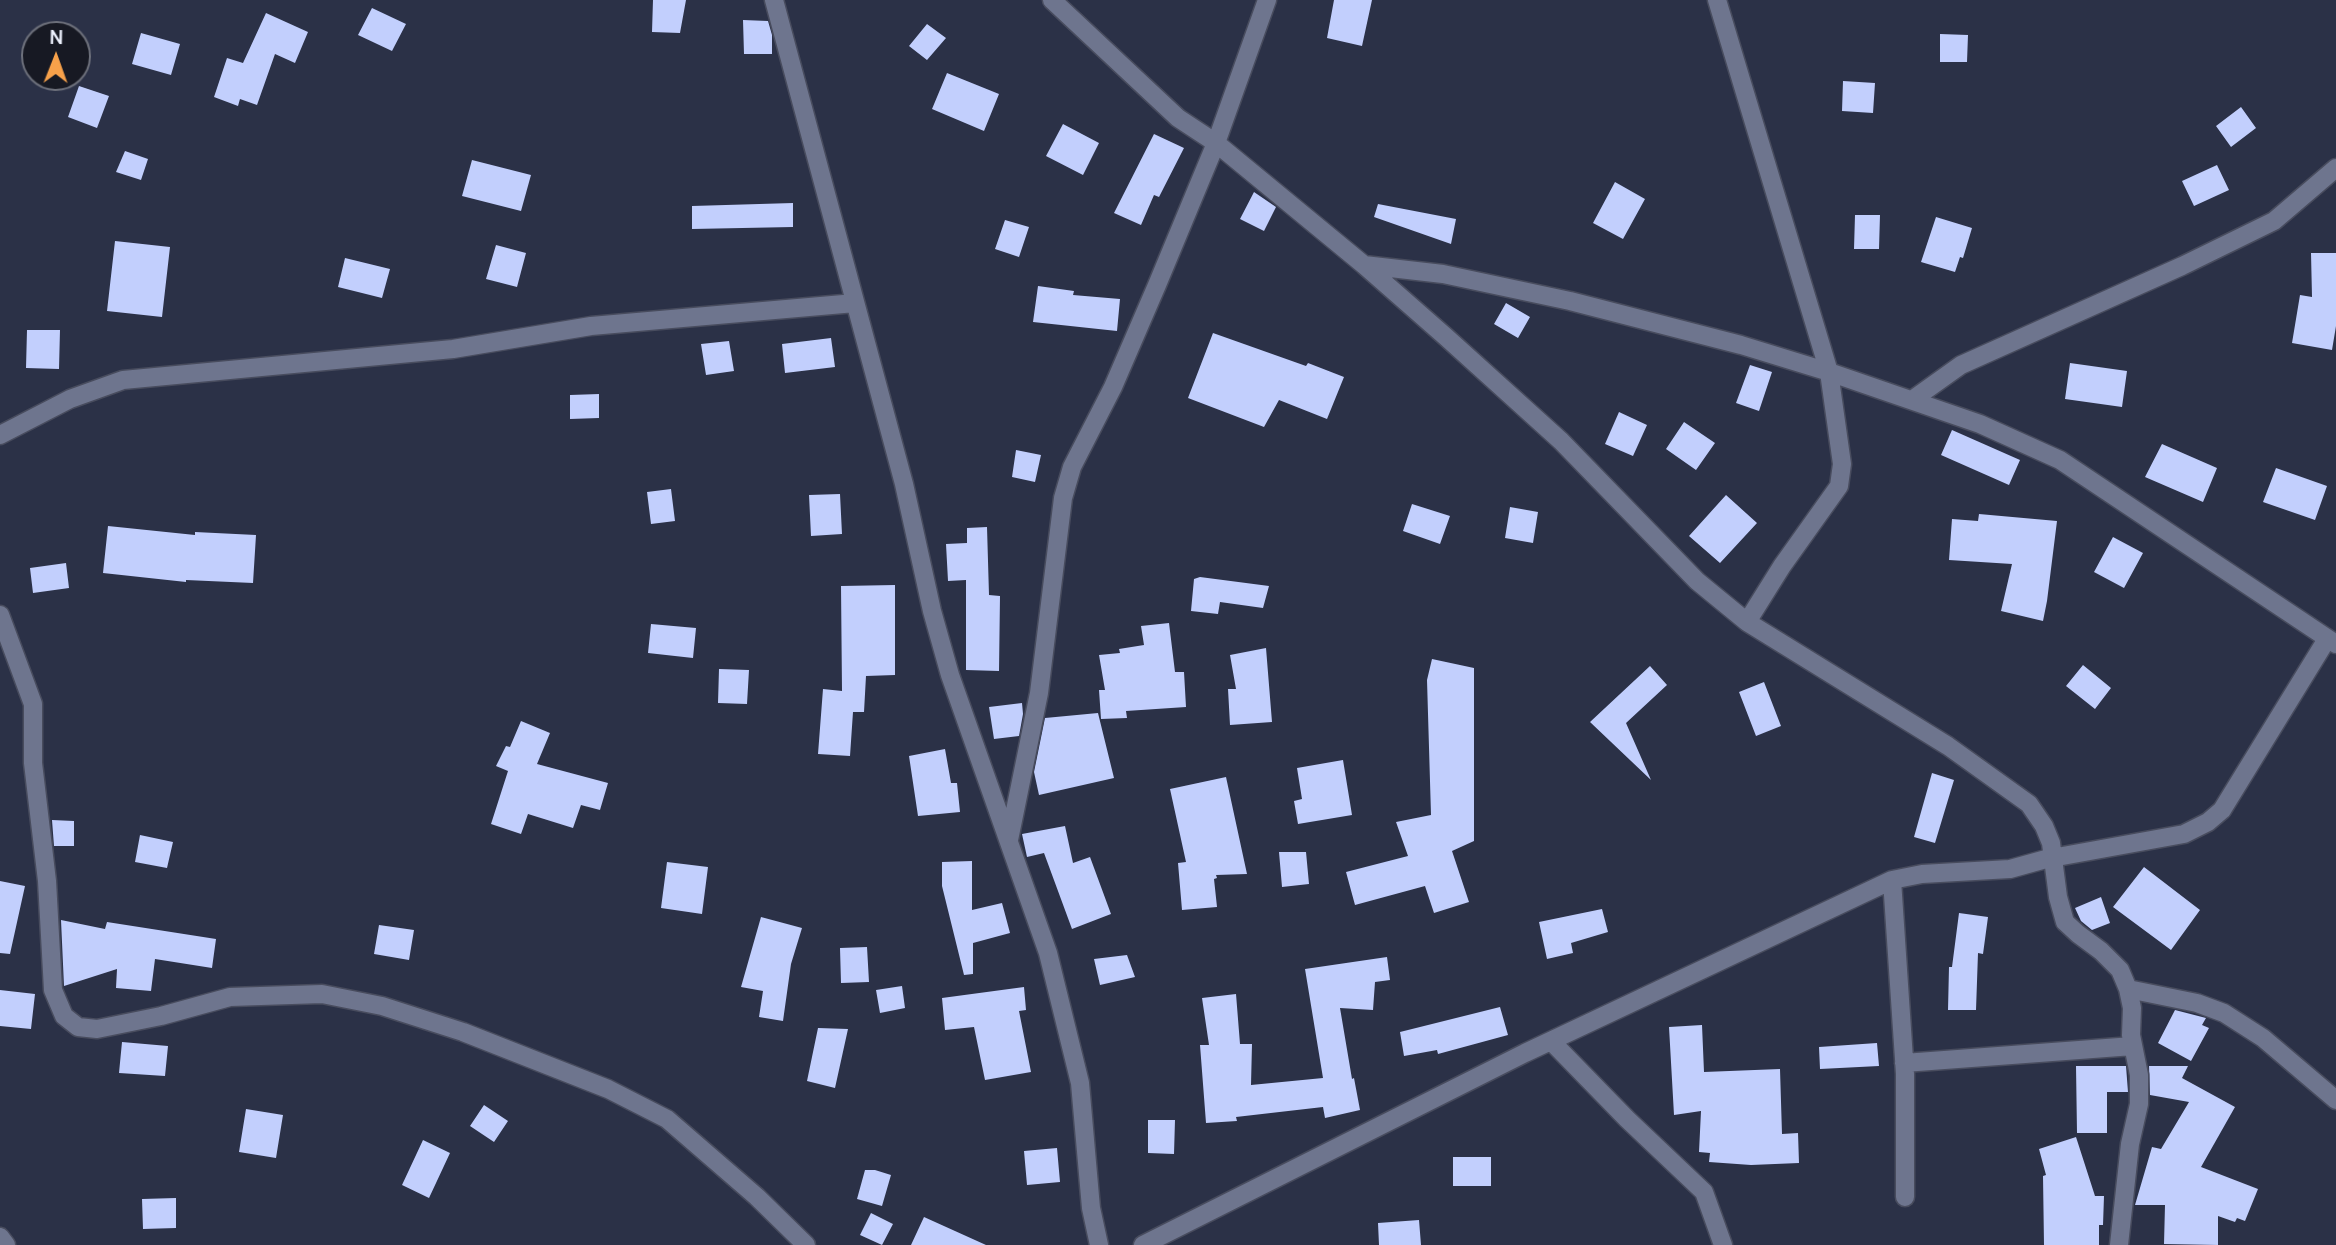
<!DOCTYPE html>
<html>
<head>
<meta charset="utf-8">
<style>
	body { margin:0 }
	#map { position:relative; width:2336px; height:1245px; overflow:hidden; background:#2b3147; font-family:Manrope,sans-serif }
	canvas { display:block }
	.north { position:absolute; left:21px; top:21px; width:70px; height:70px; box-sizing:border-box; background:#171923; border:2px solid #6d707b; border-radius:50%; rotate:1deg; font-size:19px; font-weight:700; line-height:28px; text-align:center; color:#eef2fe }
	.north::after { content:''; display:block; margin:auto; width:24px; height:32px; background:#f7a14a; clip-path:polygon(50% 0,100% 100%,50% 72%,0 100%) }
</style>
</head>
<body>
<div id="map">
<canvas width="2336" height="1245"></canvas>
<div class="north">N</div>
</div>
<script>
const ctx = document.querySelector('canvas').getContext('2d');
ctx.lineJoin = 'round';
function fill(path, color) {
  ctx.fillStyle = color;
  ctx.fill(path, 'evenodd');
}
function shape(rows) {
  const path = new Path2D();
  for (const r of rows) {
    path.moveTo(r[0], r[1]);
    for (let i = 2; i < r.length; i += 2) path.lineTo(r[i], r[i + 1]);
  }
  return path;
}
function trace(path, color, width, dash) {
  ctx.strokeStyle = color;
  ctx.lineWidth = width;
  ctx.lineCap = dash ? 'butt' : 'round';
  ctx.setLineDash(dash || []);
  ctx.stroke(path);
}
fill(shape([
	[653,0,686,0,680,33,652,32],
	[1334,0,1372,0,1362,46,1327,38],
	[372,8,406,24,392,51,358,35],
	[266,13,308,32,295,63,275,54,257,105,240,99,238,106,214,97,227,58,243,63],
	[743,20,768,21,772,35,772,54,744,54],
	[927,24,946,38,927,60,909,46],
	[141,33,180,44,171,75,132,64],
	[1940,34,1968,35,1967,62,1940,62],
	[947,73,999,94,984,131,932,109],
	[1843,81,1875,83,1873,113,1842,111],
	[79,86,109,96,97,128,68,117],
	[2241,107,2256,128,2231,147,2216,126],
	[1063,124,1099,143,1083,175,1046,156],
	[1154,134,1184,148,1159,197,1154,195,1141,225,1114,213],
	[125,151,148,159,141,180,116,172],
	[472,160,531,175,521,211,462,196],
	[2217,165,2229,190,2194,206,2182,181],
	[1615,182,1645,199,1623,239,1593,223],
	[1254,192,1276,207,1264,231,1240,219],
	[793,203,793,227,692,229,692,206],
	[1378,204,1456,219,1451,244,1374,217],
	[1855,215,1880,215,1879,249,1854,249],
	[1936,217,1972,228,1963,258,1960,257,1955,272,1921,262],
	[1005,220,1029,227,1019,257,995,249],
	[115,241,170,247,162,317,107,311],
	[496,245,526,253,517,287,486,279],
	[2311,253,2336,253,2336,326,2332,350,2292,343,2300,295,2312,297],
	[345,258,390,269,382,298,338,287],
	[1038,286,1074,291,1073,295,1120,299,1117,331,1033,322],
	[1506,303,1530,317,1518,338,1494,324],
	[27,330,60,330,59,369,26,368],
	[1213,333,1306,366,1308,363,1344,377,1327,419,1279,400,1264,427,1188,398],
	[831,338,835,367,785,373,782,344],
	[729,341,734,371,706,375,701,344],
	[2070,363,2127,371,2122,407,2065,399],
	[1750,365,1772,372,1759,411,1736,403],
	[599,394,599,418,570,419,570,395],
	[1619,412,1647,425,1633,456,1605,444],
	[1684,422,1715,443,1696,470,1666,449],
	[1952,430,2020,460,2009,485,1941,455],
	[2162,444,2217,468,2203,502,2145,477],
	[1016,450,1041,455,1035,482,1012,477],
	[2276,468,2327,486,2315,520,2263,502],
	[671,489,675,521,651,524,647,492],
	[840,494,842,534,811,536,809,495],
	[1726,495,1757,523,1720,563,1689,536],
	[1412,504,1450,516,1440,544,1403,531],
	[1510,507,1538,512,1533,543,1505,538],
	[1979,514,2057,521,2047,601,2043,621,2001,611,2012,564,1949,560,1952,519,1978,521],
	[108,526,195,535,195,532,256,535,253,583,186,580,186,582,103,573],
	[987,527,989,595,1000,596,999,671,966,670,966,580,948,581,946,544,967,543,967,528],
	[2113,537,2143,553,2124,588,2094,572],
	[66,563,69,588,33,593,30,568],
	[1200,577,1269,586,1263,608,1220,602,1218,614,1191,611,1194,579],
	[895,585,895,675,866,676,864,712,853,712,850,756,818,754,823,689,842,691,841,586],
	[1169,623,1175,672,1184,672,1186,707,1126,711,1127,718,1101,719,1099,690,1105,690,1099,655,1120,653,1119,649,1144,645,1141,626],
	[651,624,696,628,693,658,648,653],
	[1266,648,1272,722,1230,725,1228,689,1236,689,1230,655],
	[1432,659,1474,668,1474,841,1452,851,1469,902,1434,913,1425,886,1355,905,1346,872,1408,856,1396,822,1431,815,1427,680],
	[2083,665,2111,688,2095,709,2066,686],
	[1650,666,1667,685,1626,723,1651,780,1590,722],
	[719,669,749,670,747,704,718,703],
	[1764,682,1781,726,1756,736,1739,692],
	[1022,703,1023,714,1019,736,994,739,989,707],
	[1098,713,1114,778,1039,795,1034,772,1045,718],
	[521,721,550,733,537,764,608,783,600,810,581,805,573,828,528,814,521,834,491,824,508,771,496,766,506,746,510,747],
	[945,749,951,783,957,783,960,812,918,816,909,756],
	[1343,760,1352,815,1298,824,1294,801,1302,799,1297,768],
	[1932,773,1954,780,1935,843,1914,837],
	[1226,777,1247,874,1216,875,1217,878,1214,879,1217,907,1182,910,1178,863,1186,862,1170,789],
	[52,820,74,821,74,846,54,846],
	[1065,826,1073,863,1090,857,1111,914,1072,929,1044,853,1027,857,1022,834],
	[140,835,173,842,167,868,135,862],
	[1279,852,1306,852,1309,884,1282,887],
	[972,861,972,910,1002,903,1010,933,973,943,973,974,964,975,942,886,942,862],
	[667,862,708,867,702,914,661,908],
	[2144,867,2200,910,2171,950,2113,907],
	[0,881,25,886,10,954,0,953],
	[2101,897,2110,923,2092,930,2081,921,2075,908],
	[1602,909,1608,932,1571,943,1573,953,1547,959,1539,922],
	[1959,913,1988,917,1983,954,1978,953,1976,1010,1948,1010,1949,967,1952,967],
	[761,917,802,928,791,964,783,1021,759,1017,763,991,741,987],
	[61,920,105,929,107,922,216,939,212,968,155,959,151,991,116,988,117,969,64,986],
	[379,925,414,930,409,960,374,954],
	[867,947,869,982,841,983,840,948],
	[1127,955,1135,977,1100,985,1094,959],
	[1387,957,1390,980,1375,982,1373,1010,1340,1008,1352,1079,1354,1078,1360,1110,1325,1118,1323,1107,1236,1117,1237,1121,1206,1123,1200,1045,1209,1045,1202,998,1236,994,1240,1044,1252,1044,1251,1085,1323,1078,1305,969],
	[902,986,905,1008,880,1013,876,990],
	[1024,987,1026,1010,1019,1011,1031,1072,985,1080,974,1027,945,1030,942,998],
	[0,990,35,994,31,1029,0,1026],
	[1500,1007,1508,1035,1438,1054,1437,1050,1404,1056,1400,1032],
	[2175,1010,2206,1018,2202,1025,2209,1028,2191,1061,2158,1043],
	[1702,1025,1704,1072,1780,1069,1782,1134,1798,1133,1799,1163,1751,1165,1709,1162,1710,1153,1699,1152,1701,1111,1674,1115,1669,1027],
	[818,1028,848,1029,835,1088,807,1081],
	[122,1042,168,1046,165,1076,119,1073],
	[1877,1043,1879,1066,1820,1069,1819,1047],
	[2076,1066,2126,1066,2128,1092,2107,1092,2107,1133,2077,1133],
	[2149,1066,2188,1066,2182,1078,2235,1107,2201,1167,2258,1189,2245,1221,2237,1218,2235,1222,2218,1216,2218,1245,2164,1244,2165,1205,2135,1205,2152,1147,2161,1149,2189,1102,2150,1095],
	[484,1105,508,1121,494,1142,470,1126],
	[246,1109,283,1115,276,1158,239,1152],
	[1148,1120,1175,1120,1174,1154,1148,1153],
	[2076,1137,2095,1196,2104,1196,2103,1225,2099,1225,2099,1245,2044,1245,2043,1176,2046,1175,2039,1149],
	[423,1140,450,1153,429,1198,402,1185],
	[1057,1148,1060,1182,1027,1185,1024,1151],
	[1453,1157,1491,1157,1491,1186,1453,1186],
	[865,1170,875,1170,891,1175,882,1206,857,1199],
	[176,1198,176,1228,143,1229,142,1199],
	[871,1213,893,1224,882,1245,860,1235],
	[924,1217,986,1245,911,1245],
	[1419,1220,1421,1245,1379,1245,1378,1223]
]), '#c2cffd');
const street = shape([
	[774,0,904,484,932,611,950,675,1048,953,1080,1083,1091,1208,1099,1245],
	[1052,0,1178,118,1216,143,1364,265,1446,337,1561,441,1697,581,1747,622,1948,746,2029,804,2044,826,2051,843,2058,897,2065,922,2078,934,2101,951,2120,970,2128,989,2132,1008,2131,1035,2139,1075,2139,1104,2130,1144,2119,1245],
	[1717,0,1829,372,1842,464,1839,486,1782,566,1747,622],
	[1364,265,1443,274,1570,301,1741,345,1829,372,1980,424,2060,460,2336,644],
	[1912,400,1961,365,2182,266,2274,221,2336,168],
	[0,435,70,399,123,380,453,349,591,326,855,303],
	[0,615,33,704,33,763,47,881,53,990,64,1016,78,1027,97,1029,161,1016,230,997,322,994,382,1006,463,1032,608,1089,667,1119,757,1197,806,1245],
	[1009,840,1039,693,1063,498,1072,467,1113,387,1157,285,1216,143,1267,0],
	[1892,880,1905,1074,1905,1197],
	[2128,989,2197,1003,2224,1013,2263,1038,2336,1100],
	[1551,1041,1627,1119,1704,1192,1723,1245],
	[1904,1063,2133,1046],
	[0,1237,6,1245],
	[1143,1245,1525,1053,1892,880,1922,874,2010,869,2046,859,2184,834,2208,822,2222,810,2327,639]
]);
trace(street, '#484c5e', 21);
trace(street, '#6e758e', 18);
</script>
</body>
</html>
